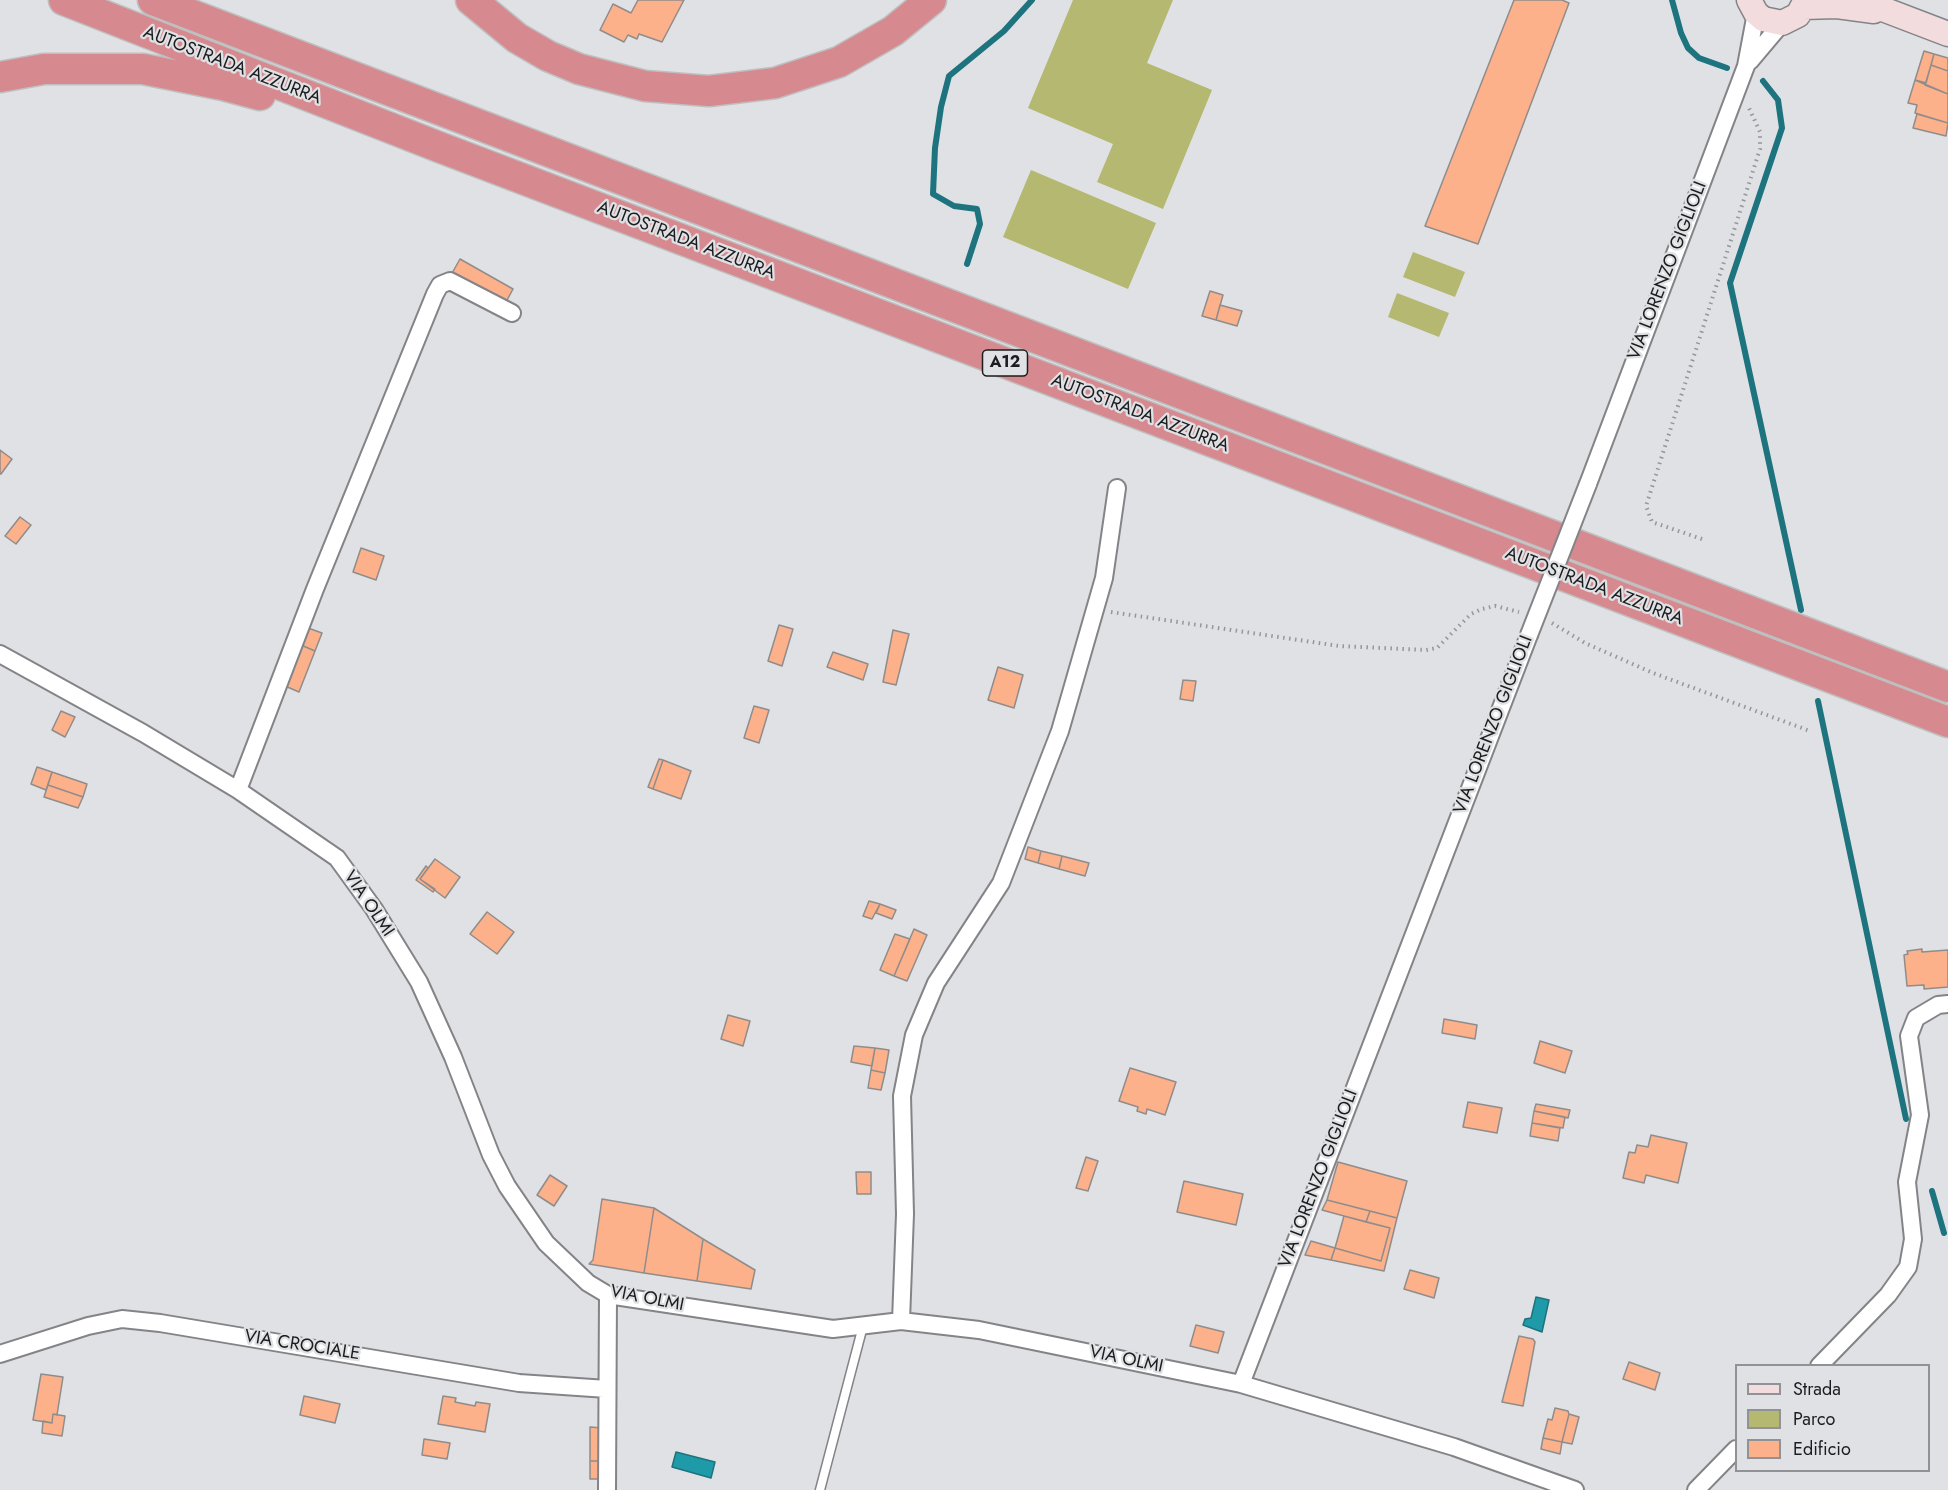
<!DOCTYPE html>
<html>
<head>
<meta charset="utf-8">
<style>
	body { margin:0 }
	#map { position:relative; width:1948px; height:1490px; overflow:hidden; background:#e0e1e5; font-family:Jost,sans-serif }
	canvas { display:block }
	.legend { position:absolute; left:1735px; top:1364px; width:195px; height:108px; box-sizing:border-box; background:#e0e1e5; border:2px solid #919295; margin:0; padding:8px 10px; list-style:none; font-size:18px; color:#1b1c1d }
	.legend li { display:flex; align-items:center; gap:12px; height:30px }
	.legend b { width:30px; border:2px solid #919295 }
</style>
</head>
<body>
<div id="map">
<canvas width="1948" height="1490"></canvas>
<ul class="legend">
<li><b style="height:8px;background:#f3dcdd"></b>Strada</li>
<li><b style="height:16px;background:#b4b871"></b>Parco</li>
<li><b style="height:16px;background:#fcb18b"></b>Edificio</li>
</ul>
</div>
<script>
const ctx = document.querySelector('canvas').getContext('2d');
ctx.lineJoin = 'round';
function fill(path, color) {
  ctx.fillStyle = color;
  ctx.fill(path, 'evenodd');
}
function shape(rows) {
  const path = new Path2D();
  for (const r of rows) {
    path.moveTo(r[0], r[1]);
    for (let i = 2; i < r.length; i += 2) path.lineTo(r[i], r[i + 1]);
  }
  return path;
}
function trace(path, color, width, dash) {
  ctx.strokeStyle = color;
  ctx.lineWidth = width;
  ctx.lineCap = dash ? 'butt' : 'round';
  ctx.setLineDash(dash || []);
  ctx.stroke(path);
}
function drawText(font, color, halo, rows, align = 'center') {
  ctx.font = font + ' Jost,sans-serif';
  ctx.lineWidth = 4.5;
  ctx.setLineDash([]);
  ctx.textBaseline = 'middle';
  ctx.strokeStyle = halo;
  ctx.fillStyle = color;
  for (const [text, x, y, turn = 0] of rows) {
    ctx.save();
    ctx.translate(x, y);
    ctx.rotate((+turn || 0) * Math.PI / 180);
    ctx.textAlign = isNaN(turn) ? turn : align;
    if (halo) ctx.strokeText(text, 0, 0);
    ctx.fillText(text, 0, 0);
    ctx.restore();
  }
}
fill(shape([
	[1073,0,1173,0,1147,63,1212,90,1163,209,1097,182,1113,144,1028,108],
	[1031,170,1156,223,1128,289,1003,237],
	[1413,252,1465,272,1455,297,1403,277],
	[1397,293,1449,313,1439,337,1388,317]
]), '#b4b871');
const water = shape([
	[1536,1297,1549,1300,1542,1332,1523,1325,1525,1319,1531,1318,1536,1297],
	[676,1452,715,1462,711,1478,672,1467,676,1452]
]);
fill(water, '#1e9aa8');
trace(water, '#1d747e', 1.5);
trace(shape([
	[1672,0,1681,33,1688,48,1699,58,1727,68],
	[1763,81,1778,100,1782,128,1730,283,1801,610],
	[967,264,980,224,977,209,954,206,933,194,935,148,941,107,949,76,1004,31,1032,0],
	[1818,701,1906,1119],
	[1932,1191,1944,1233]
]), '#1d747e', 6);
const building = shape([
	[638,0,684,0,662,42,639,34,637,39,628,35,624,42,600,30,613,4,631,13,638,0],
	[1514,0,1562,0,1569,3,1478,244,1425,226,1514,0],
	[1924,51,1934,54,1926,83,1915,80,1924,51],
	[1934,54,1948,58,1948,71,1931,65,1934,54],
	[1931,65,1948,71,1948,94,1925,85,1931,65],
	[1915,80,1948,94,1948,123,1915,113,1917,105,1908,103,1915,80],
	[1917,114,1948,123,1946,136,1913,128,1917,114],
	[460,259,513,289,506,302,451,275,460,259],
	[1210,291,1223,295,1216,320,1202,316,1210,291],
	[1220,305,1242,311,1237,326,1216,320,1220,305],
	[0,450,12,459,1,474,0,474,0,450],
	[20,517,31,525,16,544,5,536,20,517],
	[361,548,384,556,376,580,353,572,361,548],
	[779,625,793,629,782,666,768,661,779,625],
	[308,628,322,633,315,651,301,645,308,628],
	[893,630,909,634,896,685,883,682,893,630],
	[301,645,315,651,299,692,285,686,301,645],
	[833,652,868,664,863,680,827,667,833,652],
	[998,667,1023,675,1014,708,988,700,998,667],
	[1183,680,1196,681,1193,701,1180,699,1183,680],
	[754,706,769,710,759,743,744,738,754,706],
	[61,711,75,717,65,737,52,730,61,711],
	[659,759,663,760,653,789,648,787,659,759],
	[663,760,691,771,681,799,653,789,663,760],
	[37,767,52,772,46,790,31,784,37,767],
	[52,772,87,784,83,797,48,785,52,772],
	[48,785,83,797,78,808,44,797,48,785],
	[1028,847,1041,851,1038,863,1025,859,1028,847],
	[1041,851,1062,856,1059,869,1038,863,1041,851],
	[1062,856,1089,863,1085,876,1059,869,1062,856],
	[435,859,460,877,445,898,420,879,435,859],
	[426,866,428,868,420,879,435,889,433,892,416,880,426,866],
	[869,901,880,904,872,919,863,916,869,901],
	[880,904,896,910,892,919,876,913,880,904],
	[487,912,514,932,497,954,470,934,487,912],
	[914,929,927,935,907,981,894,976,914,929],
	[895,934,910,939,894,976,880,970,895,934],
	[1922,949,1922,952,1948,950,1948,987,1924,989,1924,985,1907,986,1904,955,1908,954,1907,951,1922,949],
	[728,1015,750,1021,743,1046,721,1039,728,1015],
	[1444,1019,1477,1025,1475,1039,1442,1033,1444,1019],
	[1540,1041,1572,1051,1565,1073,1534,1063,1540,1041],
	[854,1046,875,1048,872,1066,851,1062,854,1046],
	[875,1048,889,1050,885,1073,871,1070,875,1048],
	[1130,1068,1176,1082,1165,1115,1147,1109,1146,1114,1137,1111,1138,1107,1119,1101,1130,1068],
	[871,1070,885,1073,881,1090,868,1088,871,1070],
	[1468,1102,1502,1108,1497,1133,1463,1127,1468,1102],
	[1536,1104,1570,1110,1568,1118,1534,1111,1536,1104],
	[1534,1111,1565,1117,1563,1128,1532,1123,1534,1111],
	[1532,1123,1560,1128,1558,1141,1530,1136,1532,1123],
	[1651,1135,1687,1143,1678,1183,1646,1175,1644,1183,1623,1178,1629,1152,1635,1153,1637,1145,1648,1147,1651,1135],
	[1086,1157,1098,1161,1088,1191,1076,1188,1086,1157],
	[1338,1162,1407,1181,1397,1218,1327,1200,1338,1162],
	[856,1172,871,1172,871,1194,857,1194,856,1172],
	[550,1175,567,1186,554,1206,537,1195,550,1175],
	[1184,1181,1243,1194,1236,1225,1177,1212,1184,1181],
	[602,1199,654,1208,644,1273,589,1264,593,1260,602,1199],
	[1327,1200,1370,1211,1366,1222,1322,1210,1327,1200],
	[654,1208,703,1239,697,1281,644,1273,654,1208],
	[1370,1211,1397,1218,1384,1271,1331,1260,1335,1248,1381,1261,1390,1228,1366,1222,1370,1211],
	[1344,1216,1390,1228,1381,1261,1335,1248,1344,1216],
	[703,1239,755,1270,751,1289,697,1281,703,1239],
	[1311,1241,1335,1248,1331,1260,1305,1255,1311,1241],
	[1410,1270,1439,1278,1434,1298,1404,1289,1410,1270],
	[1196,1325,1224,1332,1218,1353,1190,1346,1196,1325],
	[1519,1336,1533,1339,1535,1342,1523,1406,1502,1402,1519,1336],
	[1629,1362,1660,1373,1655,1390,1623,1379,1629,1362],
	[41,1374,63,1377,57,1415,53,1414,52,1423,33,1420,41,1374],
	[304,1396,340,1404,335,1423,300,1415,304,1396],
	[443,1396,456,1398,455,1402,475,1406,476,1402,490,1404,485,1432,438,1424,443,1396],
	[1555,1408,1568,1411,1569,1414,1562,1442,1543,1438,1548,1419,1552,1420,1555,1408],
	[53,1414,65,1416,62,1436,42,1433,43,1421,52,1423,53,1414],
	[1569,1414,1579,1417,1572,1444,1562,1442,1569,1414],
	[590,1427,603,1428,603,1461,590,1461,590,1427],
	[1543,1438,1562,1442,1560,1454,1541,1449,1543,1438],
	[424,1439,450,1443,447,1459,422,1455,424,1439],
	[590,1461,600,1461,599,1479,590,1479,590,1461]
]);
fill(building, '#fcb18b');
trace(building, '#908c8b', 1.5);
const service = shape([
	[820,1490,863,1326]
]);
const minor = shape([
	[1750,61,1782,23],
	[1588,484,1746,66,1756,13],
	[0,654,143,733,238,790,337,858,374,909,419,982,453,1057,491,1155,507,1186,546,1243,588,1283,608,1295,833,1329,901,1321,979,1330,1241,1384,1454,1447,1575,1490],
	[238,790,315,589,435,294,440,285,450,281,512,313],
	[901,1321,905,1214,902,1096,914,1035,936,983,1001,883,1060,731,1104,578,1117,488],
	[0,1354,88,1326,122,1319,160,1323,519,1383,607,1389],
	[1819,1366,1888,1295,1908,1267,1913,1239,1907,1182,1920,1115,1909,1036,1916,1018,1938,1005,1948,1004],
	[1241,1384,1529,635],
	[607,1490,608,1295],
	[1696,1490,1736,1449]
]);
const secondary = shape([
	[1749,0,1756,13,1763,19,1782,23,1798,15,1806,0],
	[1859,0,1948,34],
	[1803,7,1837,6,1874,11]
]);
const motorway = shape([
	[64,0,439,147,1948,722],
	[153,0,1948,687],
	[471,0,517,38,548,56,579,69,645,86,709,91,775,83,839,62,893,31,931,0],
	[0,77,44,69,143,69,223,85,260,95]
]);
trace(service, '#848488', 11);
trace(minor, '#848488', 20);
trace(secondary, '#848488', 27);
trace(motorway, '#bfbfc0', 33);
trace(shape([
	[1702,539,1652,522,1646,506,1760,149,1760,132,1749,108],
	[1111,612,1339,646,1426,650,1437,648,1471,614,1482,609,1495,606,1519,612],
	[1552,623,1585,643,1653,673,1810,731]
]), '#959699', 4, [1.5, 4.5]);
trace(service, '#fff', 8);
trace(minor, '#fff', 16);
trace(secondary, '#f3dcdd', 24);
trace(motorway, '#d68a8f', 30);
const minorBridge = shape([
	[1529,635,1588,484]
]);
trace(minorBridge, '#848488', 20, []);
trace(minorBridge, '#fff', 16);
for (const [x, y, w] of [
	[1005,363,45]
]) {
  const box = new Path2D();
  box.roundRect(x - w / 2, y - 13, w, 26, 4.5);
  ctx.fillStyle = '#e0e1e5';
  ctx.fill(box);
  trace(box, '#1b1c1d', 1.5);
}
drawText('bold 16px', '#1b1c1d', null, [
	["A12",1005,363]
]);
drawText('18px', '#1b1c1d', '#e0e1e5', [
	["AUTOSTRADA AZZURRA",232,66,21],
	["AUTOSTRADA AZZURRA",686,241,21],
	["VIA LORENZO GIGLIOLI",1668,271,-69],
	["AUTOSTRADA AZZURRA",1140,414,21],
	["AUTOSTRADA AZZURRA",1594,587,21],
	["VIA LORENZO GIGLIOLI",1494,725,-69],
	["VIA OLMI",368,904,56],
	["VIA LORENZO GIGLIOLI",1319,1179,-69],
	["VIA OLMI",647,1299,11],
	["VIA CROCIALE",302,1346,9],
	["VIA OLMI",1126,1360,12]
]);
</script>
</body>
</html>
